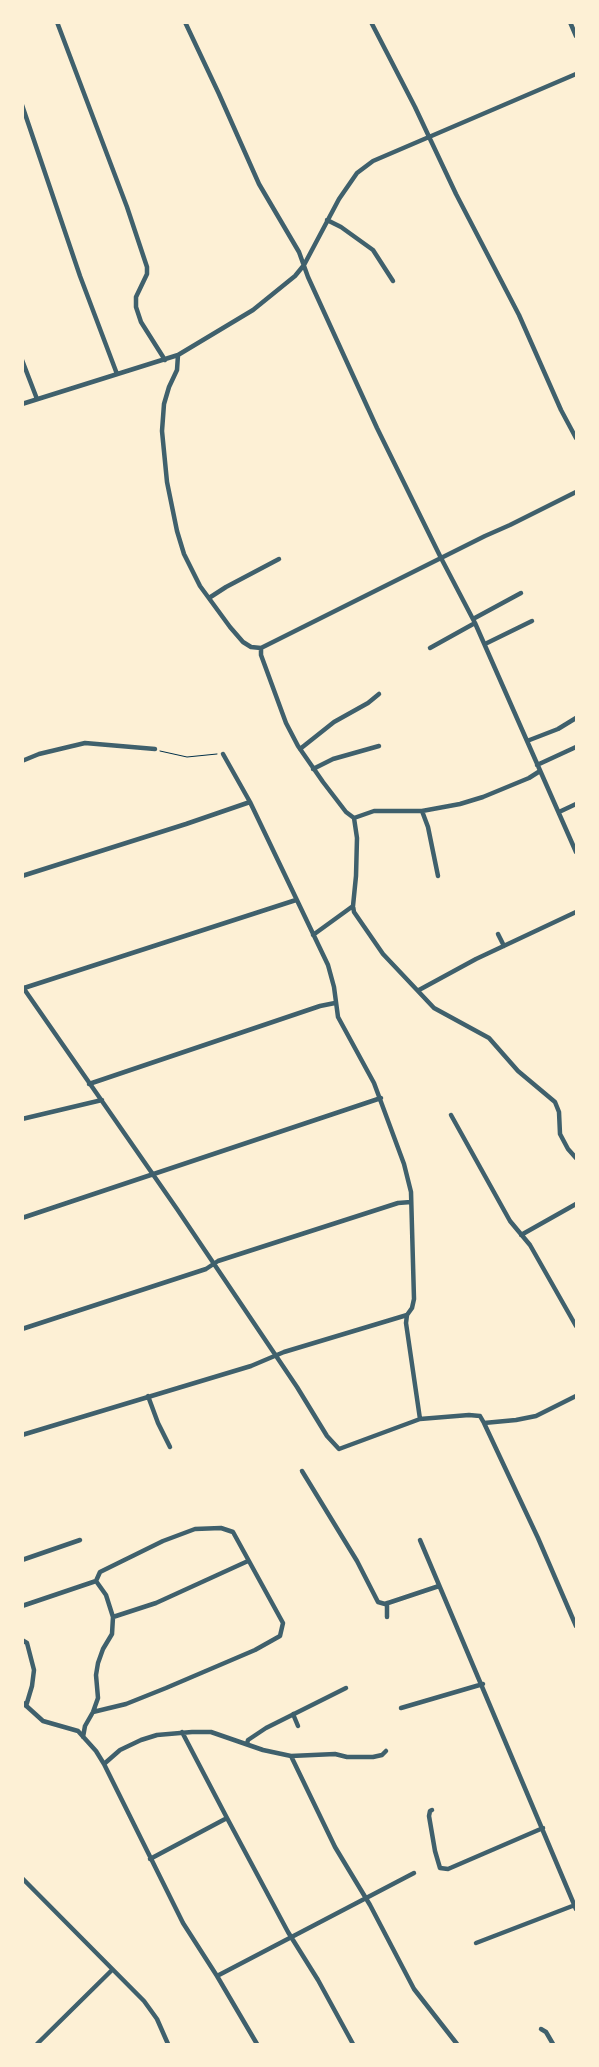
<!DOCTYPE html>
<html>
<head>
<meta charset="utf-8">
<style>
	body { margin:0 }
	#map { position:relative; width:599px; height:2067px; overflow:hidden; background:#fdf0d5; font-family:Roboto,sans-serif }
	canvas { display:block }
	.frame { position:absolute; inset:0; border:24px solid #fdf0d5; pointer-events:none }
</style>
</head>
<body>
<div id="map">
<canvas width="599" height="2067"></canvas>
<div class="frame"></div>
</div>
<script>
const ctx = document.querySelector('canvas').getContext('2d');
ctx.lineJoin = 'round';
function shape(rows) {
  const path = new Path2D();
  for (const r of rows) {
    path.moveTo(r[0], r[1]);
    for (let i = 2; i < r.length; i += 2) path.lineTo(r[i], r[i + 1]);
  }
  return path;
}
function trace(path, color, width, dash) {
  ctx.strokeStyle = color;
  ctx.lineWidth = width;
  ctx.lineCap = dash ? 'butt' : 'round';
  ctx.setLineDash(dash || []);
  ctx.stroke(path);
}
trace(shape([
	[160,751,187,757,217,754]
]), '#003049', 1);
trace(shape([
	[57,22,127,207,147,267,147,274,136,297,136,307,141,322,165,360],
	[185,22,219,94,259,184,299,252,308,277,377,428,441,558,475,623,576,852],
	[371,22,415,107,456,194,519,315,561,410,576,438],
	[570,22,576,36],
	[22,105,80,276,117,374],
	[327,220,341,227,373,250,393,281],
	[178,355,177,370,169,387,164,404,162,431,167,482,177,531,184,554,200,586,230,627,243,642,251,647,261,648,261,655,286,723,298,746,323,782,346,812,354,818,357,838,356,876,353,906,354,912,383,954,434,1008,489,1038,518,1071,555,1102,559,1112,560,1134,568,1149,576,1158],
	[22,360,37,399],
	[22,404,178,355,253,310,295,276,304,265,339,199,357,173,373,161,576,74],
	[209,598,226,587,279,559],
	[473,619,521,593],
	[485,644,532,621],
	[261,648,485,536,510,525,576,492],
	[430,648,475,623],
	[527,741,558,729,576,718],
	[300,749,334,722,368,703,379,694],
	[223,754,250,802,328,965,334,987,338,1017,374,1083,404,1164,411,1192,414,1299,412,1308,407,1315,406,1323,420,1419],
	[22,761,39,754,85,743,155,749],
	[537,765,576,747],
	[313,769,333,759,379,746],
	[422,811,428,827,438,876],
	[559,812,576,804],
	[354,818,374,811,422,811,460,804,483,797,529,778,540,771],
	[22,876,186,824,250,802],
	[498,934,504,946],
	[313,935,353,906],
	[22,986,177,1209,297,1387,327,1436,339,1449,420,1419,469,1415,480,1416,484,1423,516,1420,536,1416,576,1396],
	[24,988,296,900],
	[419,990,476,959,576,912],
	[89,1084,320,1006,335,1003],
	[451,1115,510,1221,530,1245,576,1326],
	[22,1119,102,1100],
	[22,1218,381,1098],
	[521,1235,576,1204],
	[22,1329,206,1269,218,1261,398,1203,411,1202],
	[148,1396,158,1423,170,1447],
	[484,1423,538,1538,576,1626],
	[22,1435,251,1366,284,1352,407,1315],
	[302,1471,357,1561,378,1602,385,1604,439,1586],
	[420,1540,576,1909],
	[22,1560,80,1540],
	[387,1603,387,1617],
	[22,1606,96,1581],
	[113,1617,156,1603,248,1561],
	[22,1640,27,1643,34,1670,32,1686,26,1706],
	[22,1702,43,1721,78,1731,96,1751,104,1764,183,1923,217,1976,257,2044],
	[401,1708,483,1684],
	[293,1714,298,1726],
	[182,1732,227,1818],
	[83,1737,85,1726,93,1712,98,1698,96,1675,98,1663,103,1649,112,1634,113,1617,106,1595,96,1581,100,1572,163,1541,195,1529,221,1528,233,1532,283,1623,280,1636,255,1650,166,1688,126,1704,93,1712],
	[247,1744,248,1740,266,1728,346,1688],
	[291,1756,335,1847,370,1905,414,1989,457,2044],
	[104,1764,120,1750,141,1740,157,1735,192,1732,211,1732,263,1750,291,1756,335,1754,347,1757,373,1757,382,1755,386,1751],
	[432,1810,430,1811,429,1816,435,1851,440,1868,448,1869,543,1828],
	[150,1859,227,1818,288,1932,318,1980,353,2044],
	[22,1878,144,2001,157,2019,168,2044],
	[476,1943,575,1905],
	[217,1976,414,1873],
	[541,2029,546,2032,553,2044],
	[37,2044,112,1970]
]), '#3f606c', 4.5);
</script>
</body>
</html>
